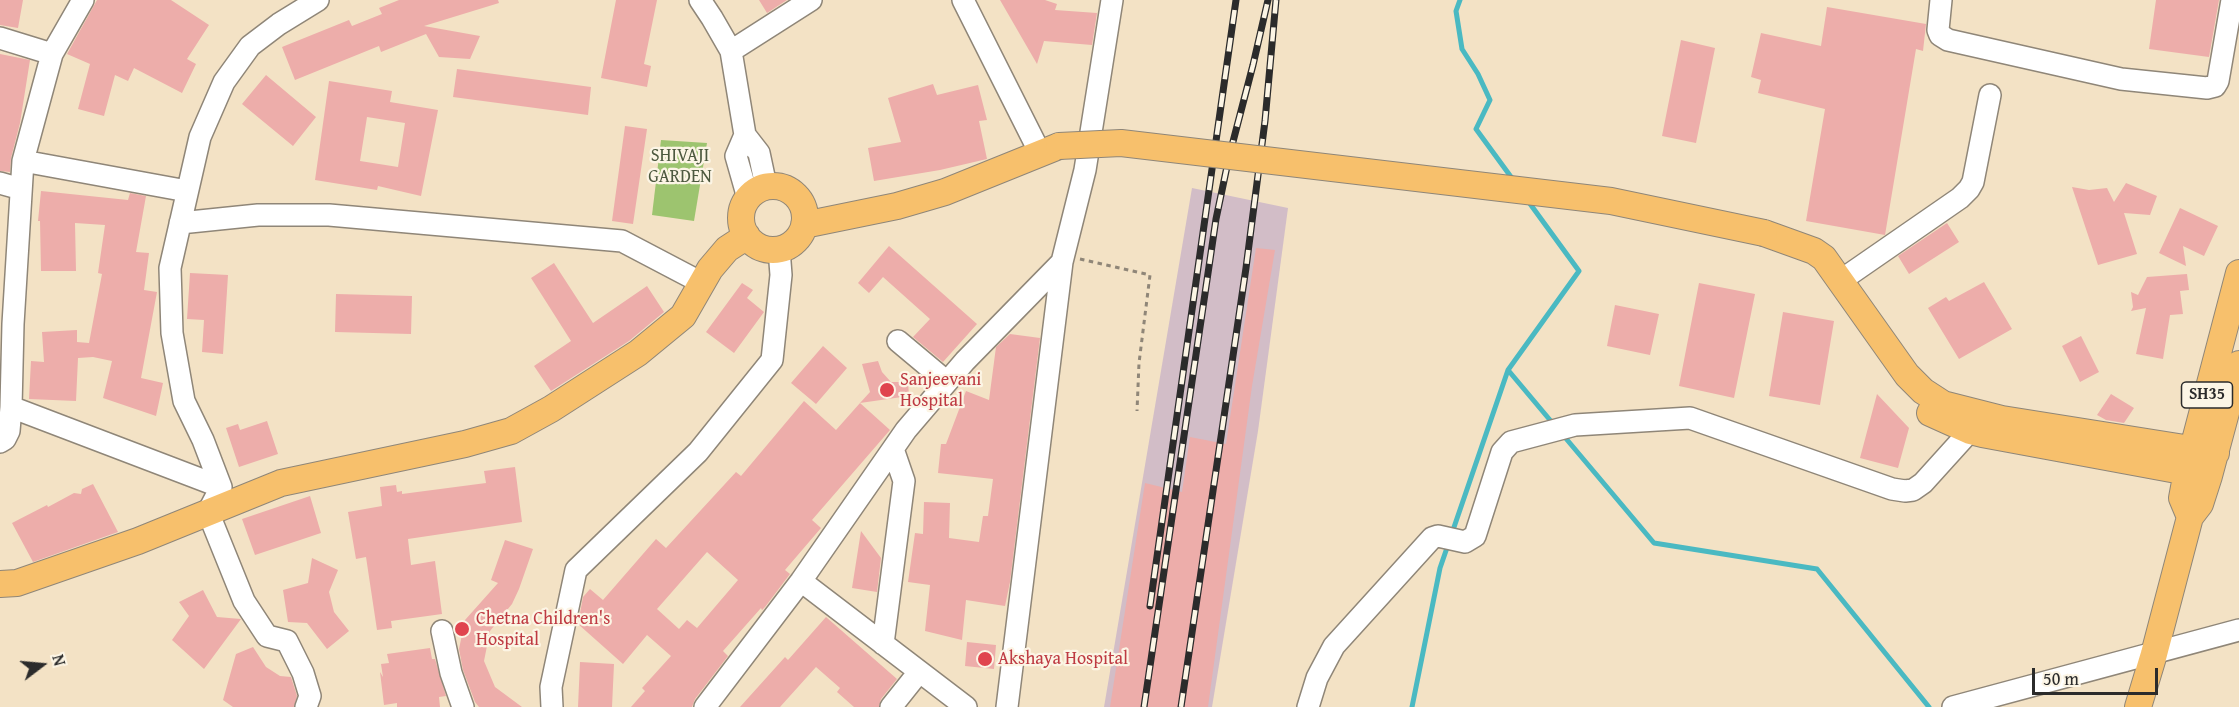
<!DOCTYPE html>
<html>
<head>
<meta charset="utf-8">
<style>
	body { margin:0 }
	#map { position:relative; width:2239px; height:707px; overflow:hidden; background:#f3e2c5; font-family:"Gentium Book Plus",serif }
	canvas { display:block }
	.north { position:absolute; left:12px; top:635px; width:60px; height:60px; -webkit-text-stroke:4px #fcf5e5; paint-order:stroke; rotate:74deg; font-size:16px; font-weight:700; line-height:24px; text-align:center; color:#2b2b2b }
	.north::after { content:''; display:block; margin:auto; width:21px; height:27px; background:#2b2b2b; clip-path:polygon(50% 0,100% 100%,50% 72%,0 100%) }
	.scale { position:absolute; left:2032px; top:668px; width:126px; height:27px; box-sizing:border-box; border:3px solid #2b2b2b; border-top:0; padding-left:8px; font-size:18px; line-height:21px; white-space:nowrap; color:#2b2b2b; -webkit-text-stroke:4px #fcf5e5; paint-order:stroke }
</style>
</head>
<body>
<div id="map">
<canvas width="2239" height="707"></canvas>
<div class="north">N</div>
<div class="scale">50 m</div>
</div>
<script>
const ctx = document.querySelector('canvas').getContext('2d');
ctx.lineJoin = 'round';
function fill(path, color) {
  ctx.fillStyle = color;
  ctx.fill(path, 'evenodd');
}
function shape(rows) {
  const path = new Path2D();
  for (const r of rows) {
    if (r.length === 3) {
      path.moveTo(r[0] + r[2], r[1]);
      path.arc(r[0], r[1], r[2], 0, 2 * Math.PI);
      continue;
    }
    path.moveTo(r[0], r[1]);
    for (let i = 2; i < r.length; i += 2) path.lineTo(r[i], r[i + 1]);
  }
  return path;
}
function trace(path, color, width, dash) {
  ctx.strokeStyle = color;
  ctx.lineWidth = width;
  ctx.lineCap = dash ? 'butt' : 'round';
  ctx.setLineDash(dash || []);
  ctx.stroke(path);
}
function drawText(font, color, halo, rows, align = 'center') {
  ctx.font = font + ' "Gentium Book Plus",serif';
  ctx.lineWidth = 4.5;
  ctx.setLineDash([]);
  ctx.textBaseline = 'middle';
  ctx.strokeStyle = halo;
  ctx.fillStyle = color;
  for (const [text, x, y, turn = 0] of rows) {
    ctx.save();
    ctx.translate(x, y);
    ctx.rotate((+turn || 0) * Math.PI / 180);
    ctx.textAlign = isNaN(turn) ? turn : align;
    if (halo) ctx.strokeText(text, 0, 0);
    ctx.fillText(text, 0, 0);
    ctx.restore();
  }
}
fill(shape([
	[1192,188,1288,208,1258,431,1212,707,1104,707]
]), '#d2bdc7');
fill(shape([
	[661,140,707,143,694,221,652,215]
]), '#9dc46f');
trace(shape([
	[1460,0,1456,11,1462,49,1478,74,1490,100,1476,129,1514,181],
	[1528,201,1579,271,1508,370,1555,426],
	[1563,435,1654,543,1817,569,1929,707],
	[1452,533,1508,370],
	[1412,707,1440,568,1449,542]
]), '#4ab9c2', 5);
fill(shape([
	[0,0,23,0,18,28,0,25],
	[97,0,171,0,209,25,187,59,196,64,182,93,134,68,128,81,115,75,104,116,78,109,90,64,67,54],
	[399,0,498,0,499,3,424,26,480,36,470,59,439,57,426,34,381,52,379,46,295,80,282,47,349,20,352,26,382,14,379,8],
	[616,0,657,0,644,64,651,66,647,87,601,78],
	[759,0,787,0,767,13],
	[1000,0,1045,0,1057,4,1055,10,1097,13,1092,45,1044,41,1037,64],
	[2156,0,2219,0,2209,57,2149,49],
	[1827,7,1926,24,1923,51,1916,49,1885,235,1806,221,1825,109,1758,93,1761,80,1751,77,1761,33,1821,46],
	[1681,40,1715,48,1696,143,1662,136],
	[0,54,30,60,20,123,11,158,10,172,0,171],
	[457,69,591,87,588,115,453,97],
	[266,75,316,117,293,146,242,104],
	[329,81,392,91,390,102,438,110,421,196,378,186,377,190,315,180],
	[367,117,405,123,398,167,360,161],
	[933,84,937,95,978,85,987,120,979,121,987,159,940,170,874,181,868,148,901,142,888,98],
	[625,126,647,129,633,224,612,221],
	[2126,183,2157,196,2150,215,2124,213,2137,254,2098,265,2072,187,2089,190,2107,188,2114,202],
	[41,191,128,200,130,193,146,196,136,252,149,253,144,290,157,292,141,378,163,383,156,416,103,398,112,361,93,357,78,358,76,401,29,399,31,361,44,362,42,332,77,330,77,342,89,343,102,274,98,273,105,225,75,223,76,271,41,271,40,221,38,221],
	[2180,208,2218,226,2204,256,2183,246,2186,266,2159,253],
	[1947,223,1959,242,1909,274,1898,256],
	[889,246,977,324,943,362,913,337,930,319,883,277,869,293,858,283],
	[1256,248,1275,250,1252,386,1208,707,1110,707,1145,483,1182,492,1190,437,1226,444],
	[554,263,593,323,647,286,664,312,629,341,551,391,534,366,571,341,531,278],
	[190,273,228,275,223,354,202,352,204,320,187,319],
	[2187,274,2189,290,2180,291,2183,314,2170,315,2163,359,2136,354,2146,308,2131,311,2133,307,2131,292,2138,295,2147,277],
	[1984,282,2012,329,1959,359,1928,308,1946,297,1949,301],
	[742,283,753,290,747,298,764,312,734,353,706,332],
	[1699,283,1755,294,1734,398,1679,386],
	[336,294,412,296,411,334,335,332],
	[1615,305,1659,314,1650,355,1607,346],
	[1783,312,1834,321,1820,405,1769,396],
	[1010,334,1040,338,1010,582,1005,606,966,600,962,640,925,631,930,585,908,582,915,533,923,534,924,502,950,503,949,538,979,542,983,516,988,516,993,479,938,473,941,444,946,444,966,391,989,400,996,347],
	[2081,336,2099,372,2080,382,2062,346],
	[823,346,847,368,816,404,791,383],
	[878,361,882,372,891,382,908,382,909,396,860,403,870,392,862,364],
	[1877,394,1909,428,1898,468,1860,458],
	[2111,394,2134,408,2124,423,2106,420,2097,415],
	[804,401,836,430,860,403,890,430,812,520,821,528,785,570,790,574,765,607,762,610,761,608,723,651,728,656,695,699,692,707,631,707,645,691,642,688,671,656,647,635,623,664,578,624,583,597,590,589,603,600,656,539,666,548,736,472,741,476],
	[707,552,738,580,697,628,687,620,679,629,657,609],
	[267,421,278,454,239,467,226,428,238,424,240,430],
	[515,467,522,522,408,539,411,565,435,561,442,614,391,621,392,628,377,630,366,557,356,559,348,512,382,506,380,487,396,485,397,492,402,491,402,494,486,483,484,471],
	[93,484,118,532,33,562,12,523,47,505,48,507,74,493,81,494,82,489],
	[310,496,321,533,255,555,242,519],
	[861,531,881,558,877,592,852,588],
	[505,540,533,549,519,589,512,604,490,631,484,661,495,687,522,707,479,707,475,702,463,670,459,649,465,620,498,583,491,580],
	[312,558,338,570,329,592,334,612,349,631,327,649,307,623,288,622,283,590,308,583],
	[203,590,217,617,241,619,204,669,172,640,189,616,179,602],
	[826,617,897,679,881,699,879,707,854,707,837,692,840,688,816,667,780,707,740,707,785,657,788,660],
	[967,642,996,645,994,669,965,666],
	[253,647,266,667,280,676,291,677,297,696,294,707,233,707,223,700,236,654],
	[430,648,432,659,435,659,446,696,439,697,440,707,397,707,397,703,384,705,380,672,383,677,381,664,389,663,387,654],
	[580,662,614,664,612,707,578,707]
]), '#edadaa');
const minor = shape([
	[700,0,712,18,731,51,745,135],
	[963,0,1040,153],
	[1941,0,1938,30,1940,35,1948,40,2121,79,2207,88,2215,86,2218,81,2232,0],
	[0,38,52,54],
	[731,51,811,0],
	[23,161,187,191],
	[0,183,21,189],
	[748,198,736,156,745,135,759,153,766,186],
	[180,223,258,215,329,215,622,241,702,283],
	[1840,281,1960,198,1969,189,1973,182,1990,95],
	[898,341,947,382],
	[11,407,221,487],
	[0,442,5,439,9,431,11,407,13,324,23,161,52,54,83,0],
	[801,581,966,707],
	[442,631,451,673,463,707],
	[883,644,904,481,893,449],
	[306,707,310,696,303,673,287,641,267,636,244,601,208,512,221,487,203,440,184,401,172,333,170,268,200,137,224,82,250,46,279,24,318,0],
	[552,707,551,687,576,570,698,452,772,360,781,275,779,249],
	[705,707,801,581,906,430,965,361,1062,262],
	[891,707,919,672],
	[1007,707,1062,262,1085,170,1112,0],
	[1308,707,1317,678,1334,646,1432,538,1438,536,1465,542,1475,536,1502,452,1511,442,1575,425,1690,418,1892,489,1905,491,1913,490,1923,483,1980,420],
	[1953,707,2239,630]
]);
const major = shape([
	[773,218,32],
	[804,225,897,206,945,192,1059,146],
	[1764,233,1814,251,1824,258,1907,375,1923,391,1943,404,2002,419,2216,453],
	[1930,413,1970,431,1982,434,2209,476],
	[2190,517,2182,498,2187,471,2239,273],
	[0,584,17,583,138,541,281,483,465,444,511,431,551,409,638,353,683,316,710,269,727,249,747,236],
	[2138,707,2154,654,2190,517,2200,504,2209,476,2239,364]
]);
trace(minor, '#8f8678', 24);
trace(major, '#8f8678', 28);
trace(shape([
	[1080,259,1150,275,1139,363,1137,411]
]), '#8f8678', 3, [4.5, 4.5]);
trace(minor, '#fff', 21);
trace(major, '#f7c06c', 26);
const rail = shape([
	[1150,606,1236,0],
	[1144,707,1216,219,1229,157,1253,65,1268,0],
	[1181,707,1246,268,1265,121,1276,0]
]);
trace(rail, '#2b2b2b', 7);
trace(rail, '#fcf5e5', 4.5, [14]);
const majorBridge = shape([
	[1059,146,1121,143,1611,201,1764,233]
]);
trace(majorBridge, '#8f8678', 28, []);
trace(majorBridge, '#f7c06c', 26);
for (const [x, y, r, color] of [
	[887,390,8,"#e0444e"],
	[462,629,8,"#e0444e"],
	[985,659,8,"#e0444e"]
]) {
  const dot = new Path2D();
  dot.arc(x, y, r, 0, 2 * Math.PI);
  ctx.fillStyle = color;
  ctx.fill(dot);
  trace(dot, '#fcf5e5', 2);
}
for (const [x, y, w] of [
	[2207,395,51]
]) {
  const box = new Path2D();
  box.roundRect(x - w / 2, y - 13, w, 26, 4.5);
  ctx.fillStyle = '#fcf5e5';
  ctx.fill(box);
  trace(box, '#2b2b2b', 1.5);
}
drawText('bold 16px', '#2b2b2b', null, [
	["SH35",2207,395]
]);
drawText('18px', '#4d593f', '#fcf5e5', [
	["SHIVAJI",680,156],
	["GARDEN",680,177]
]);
drawText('18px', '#be3a42', '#fcf5e5', [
	["Sanjeevani",900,380],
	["Hospital",900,401],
	["Chetna Children's",476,619],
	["Hospital",476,640],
	["Akshaya Hospital",998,659]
], 'left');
</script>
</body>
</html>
